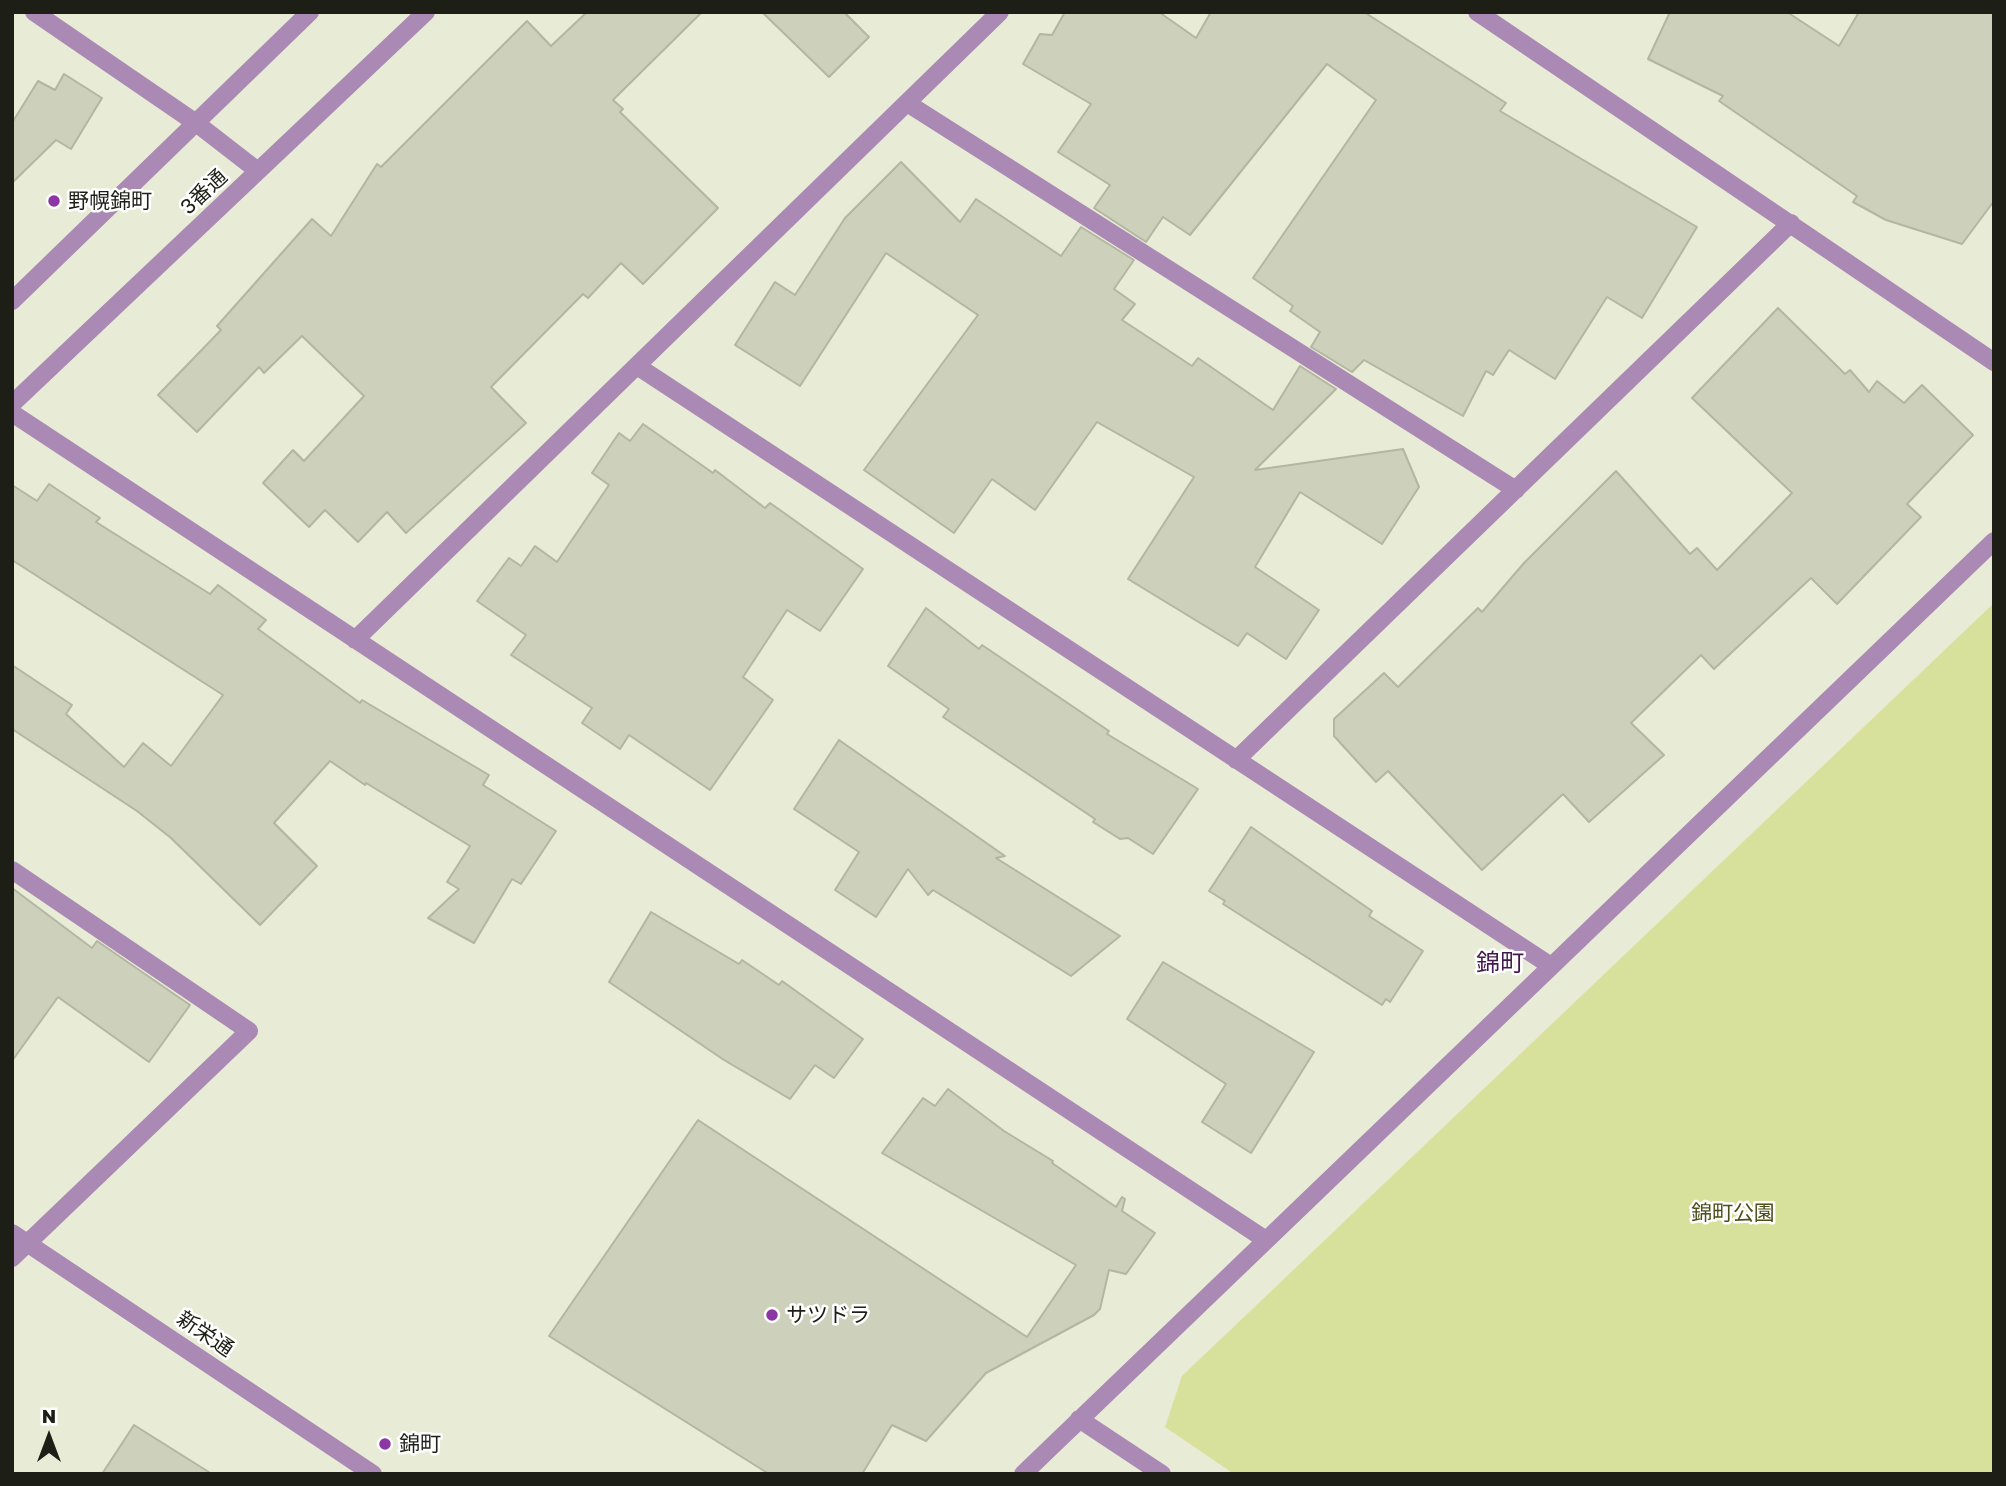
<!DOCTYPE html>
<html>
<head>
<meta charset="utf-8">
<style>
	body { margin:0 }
	#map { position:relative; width:2006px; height:1486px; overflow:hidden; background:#e8ebd5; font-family:"Golos Text",sans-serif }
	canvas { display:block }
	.frame { position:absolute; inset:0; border:14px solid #1d1e16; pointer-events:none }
	.north { position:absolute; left:14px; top:1402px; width:70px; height:70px; -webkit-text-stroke:5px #fff; paint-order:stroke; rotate:0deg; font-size:19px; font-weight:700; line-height:28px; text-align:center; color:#1d1e16 }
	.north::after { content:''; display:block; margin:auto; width:24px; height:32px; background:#1d1e16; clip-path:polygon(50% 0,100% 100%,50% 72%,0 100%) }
</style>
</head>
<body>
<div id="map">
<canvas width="2006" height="1486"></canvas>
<div class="frame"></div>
<div class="north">N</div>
</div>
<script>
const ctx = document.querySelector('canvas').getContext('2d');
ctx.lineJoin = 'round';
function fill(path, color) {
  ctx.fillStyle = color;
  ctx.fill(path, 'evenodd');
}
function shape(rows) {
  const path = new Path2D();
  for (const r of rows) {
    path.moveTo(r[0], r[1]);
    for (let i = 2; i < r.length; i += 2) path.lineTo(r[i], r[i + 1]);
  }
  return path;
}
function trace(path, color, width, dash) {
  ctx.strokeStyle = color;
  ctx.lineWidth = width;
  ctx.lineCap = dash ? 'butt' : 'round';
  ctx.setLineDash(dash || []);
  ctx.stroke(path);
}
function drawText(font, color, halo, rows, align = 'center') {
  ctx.font = font + ' "Golos Text","Noto Sans JP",sans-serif';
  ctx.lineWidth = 5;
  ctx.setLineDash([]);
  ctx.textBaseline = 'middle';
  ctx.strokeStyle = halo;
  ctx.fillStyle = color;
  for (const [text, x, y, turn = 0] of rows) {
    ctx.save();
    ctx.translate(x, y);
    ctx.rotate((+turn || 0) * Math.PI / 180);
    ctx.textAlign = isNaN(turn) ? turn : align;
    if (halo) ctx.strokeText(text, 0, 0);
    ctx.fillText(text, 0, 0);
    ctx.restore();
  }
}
fill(shape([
	[1994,603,1994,1474,1234,1474,1165,1427,1182,1376]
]), '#d8e19b');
const building = shape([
	[587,12,702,12,613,100,623,109,620,112,718,208,643,284,621,263,588,298,583,294,491,387,526,423,406,533,387,512,358,542,325,510,309,527,263,483,293,450,304,461,364,396,302,336,264,373,259,367,197,432,158,395,221,330,217,326,312,219,331,236,377,164,381,167,527,21,551,46,587,12],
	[762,12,844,12,869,37,829,77,762,12],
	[1065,12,1159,12,1196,38,1211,12,1364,12,1506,103,1500,111,1697,227,1642,318,1607,297,1555,379,1509,350,1493,375,1486,371,1463,416,1364,360,1352,372,1311,347,1320,332,1290,311,1293,306,1253,278,1376,100,1327,64,1190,235,1163,217,1146,242,1094,208,1110,185,1058,152,1091,104,1023,64,1040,34,1052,35,1065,12],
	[1670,12,1787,12,1839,46,1859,12,1994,12,1994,201,1962,244,1886,220,1853,202,1857,196,1719,101,1723,96,1648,59,1670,12],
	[64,74,102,98,71,149,56,140,12,183,12,123,38,81,55,90,64,74],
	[901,162,960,222,976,199,1061,256,1081,227,1134,260,1114,289,1135,304,1122,320,1192,366,1198,358,1273,410,1300,366,1336,389,1255,470,1403,449,1419,487,1382,544,1300,492,1255,567,1319,610,1286,659,1247,633,1238,646,1128,579,1194,477,1097,422,1035,510,992,479,954,533,864,470,978,315,886,253,800,386,735,345,775,282,795,295,845,218,901,162],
	[1778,308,1845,374,1850,370,1869,392,1877,381,1904,403,1922,385,1973,435,1907,504,1921,517,1837,604,1811,578,1714,669,1701,655,1631,723,1664,755,1589,822,1563,794,1482,870,1388,771,1376,782,1334,736,1334,719,1384,673,1398,687,1478,608,1482,612,1524,563,1616,471,1690,554,1697,548,1717,570,1792,493,1692,398,1778,308],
	[643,424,713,473,715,470,765,508,770,503,863,569,820,631,787,610,743,677,773,700,710,790,629,735,620,749,582,723,592,708,511,655,526,635,477,601,509,558,521,566,535,546,557,562,609,485,592,473,619,433,630,441,643,424],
	[49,484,100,518,96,522,210,594,218,585,266,620,258,629,360,703,362,700,489,775,483,785,556,831,521,884,512,879,474,943,428,918,459,889,447,882,470,846,366,783,365,785,330,761,274,823,317,866,260,925,171,838,137,811,12,729,12,665,72,705,66,714,124,767,143,743,171,766,223,695,12,560,12,485,37,501,49,484],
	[926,608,979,649,982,645,1109,731,1107,734,1198,789,1153,854,1128,838,1120,839,1093,822,1095,819,943,717,949,709,888,666,926,608],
	[839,740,1005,856,996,858,1120,936,1071,976,933,890,928,895,908,869,876,917,835,890,859,852,794,809,839,740],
	[1251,827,1372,911,1369,916,1423,951,1390,1002,1386,999,1382,1005,1223,904,1225,901,1209,891,1251,827],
	[12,888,92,948,97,941,190,1005,149,1062,58,997,12,1061,12,888],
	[651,912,739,964,742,960,779,985,782,981,863,1039,834,1078,815,1065,790,1099,724,1060,609,982,651,912],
	[1163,962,1314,1052,1251,1153,1202,1122,1226,1084,1127,1019,1163,962],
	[948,1089,1004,1131,1053,1161,1052,1163,1116,1207,1122,1197,1125,1199,1122,1211,1155,1233,1126,1274,1109,1270,1100,1309,1094,1315,986,1373,926,1441,892,1425,862,1474,769,1474,549,1336,698,1120,1027,1337,1076,1265,882,1153,923,1098,935,1106,948,1089],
	[134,1425,212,1474,102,1474,134,1425]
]);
fill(building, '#cdd0bb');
trace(building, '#b3b6a1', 2);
trace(shape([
	[34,12,196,123,258,171],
	[1477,12,1994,362],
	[907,103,1516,490],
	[12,301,310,12],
	[637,366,1551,966],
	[12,404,426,12],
	[12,413,1266,1240],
	[355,640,1000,12],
	[1236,760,1791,223],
	[12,870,249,1031,12,1258],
	[12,1233,373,1474],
	[1079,1419,1162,1474],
	[1023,1474,1994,541]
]), '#aa8ab4', 18);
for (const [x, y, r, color] of [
	[54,201,7,"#8c37a4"],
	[772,1315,7,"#8c37a4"],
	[385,1444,7,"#8c37a4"]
]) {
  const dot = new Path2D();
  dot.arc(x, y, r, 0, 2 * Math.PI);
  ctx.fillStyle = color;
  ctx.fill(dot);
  trace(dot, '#fff', 2.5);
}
drawText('21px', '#1d1e16', '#fff', [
	["3番通",204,192,-43],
	["新栄通",205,1334,34]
]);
drawText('21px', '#1d1e16', '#fff', [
	["野幌錦町",68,201],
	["サツドラ",786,1315],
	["錦町",399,1444]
], 'left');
drawText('21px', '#4b5018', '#fff', [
	["錦町公園",1733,1213]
]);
drawText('24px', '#42194e', '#fff', [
	["錦町",1500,963]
]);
</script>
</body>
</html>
